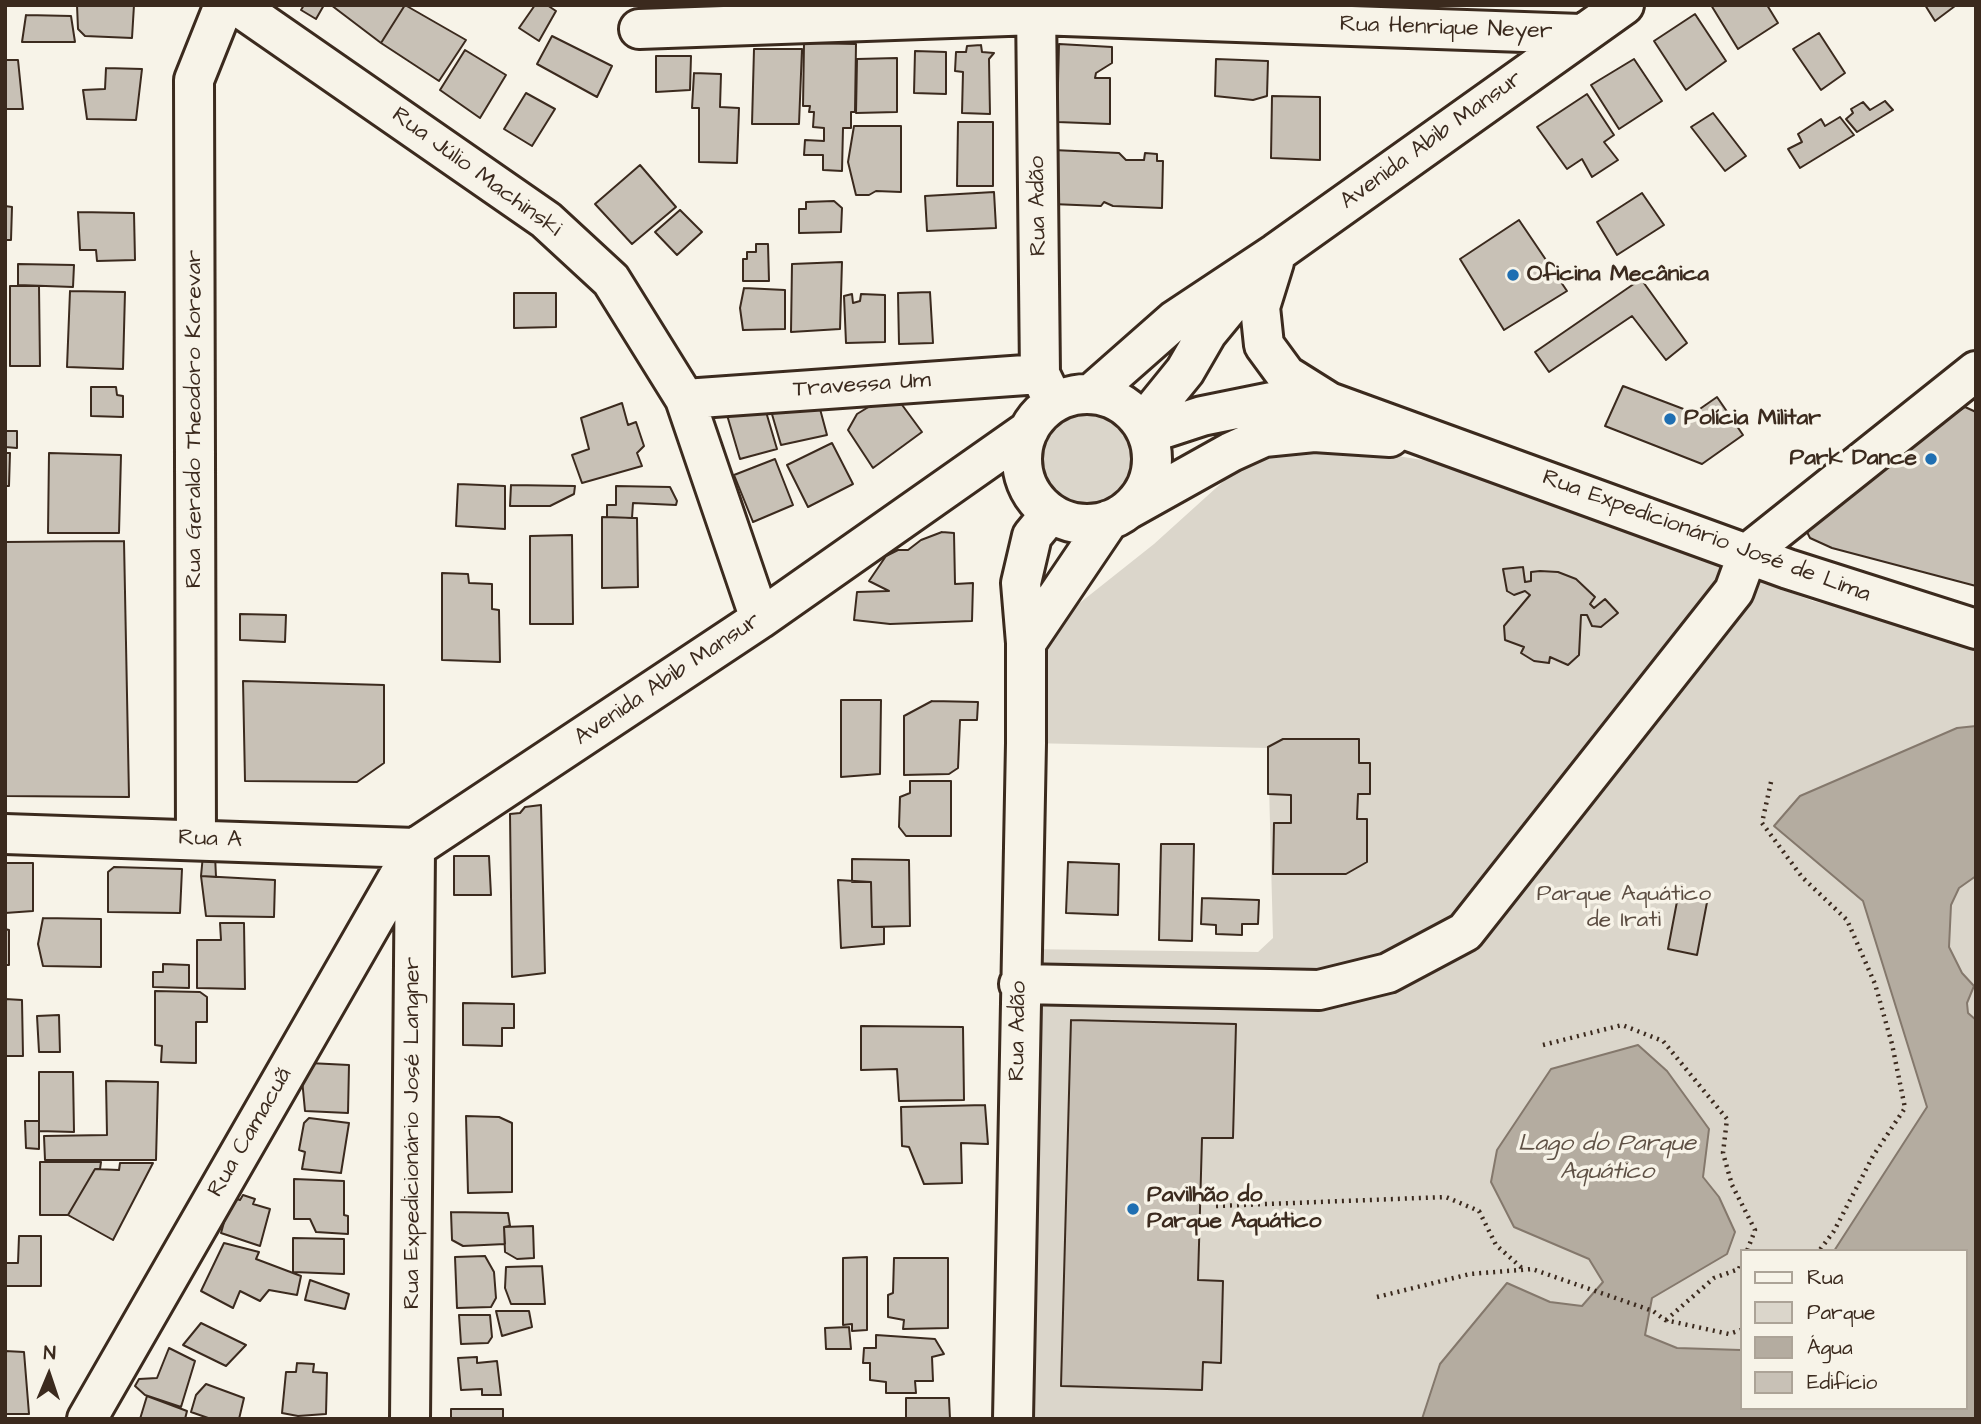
<!DOCTYPE html>
<html>
<head>
<meta charset="utf-8">
<style>
	body { margin:0 }
	#map { position:relative; width:1981px; height:1424px; overflow:hidden; background:#f7f3e8; font-family:"Architects Daughter",sans-serif }
	canvas { display:block }
	.frame { position:absolute; inset:0; border:7px solid #3b2a1e; pointer-events:none }
	.legend { position:absolute; left:1740px; top:1249px; width:228px; height:161px; box-sizing:border-box; background:#f7f3e8; border:2px solid #aca397; margin:0; padding:9px 12px; list-style:none; font-size:21px; color:#3b2a1e }
	.legend li { display:flex; align-items:center; gap:14px; height:35px }
	.legend b { width:35px; border:2px solid #aca397 }
	.north { position:absolute; left:14px; top:1340px; width:70px; height:70px; -webkit-text-stroke:5px #f7f3e8; paint-order:stroke; rotate:2deg; font-size:19px; font-weight:700; line-height:28px; text-align:center; color:#3b2a1e }
	.north::after { content:''; display:block; margin:auto; width:24px; height:32px; background:#3b2a1e; clip-path:polygon(50% 0,100% 100%,50% 72%,0 100%) }
</style>
</head>
<body>
<div id="map">
<canvas width="1981" height="1424"></canvas>
<div class="frame"></div>
<ul class="legend">
<li><b style="height:9px;background:#f7f3e8"></b>Rua</li>
<li><b style="height:19px;background:#dbd6cb"></b>Parque</li>
<li><b style="height:19px;background:#b4aca0"></b>Água</li>
<li><b style="height:19px;background:#c8c1b6"></b>Edifício</li>
</ul>
<div class="north">N</div>
</div>
<script>
const ctx = document.querySelector('canvas').getContext('2d');
ctx.lineJoin = 'round';
function fill(path, color) {
  ctx.fillStyle = color;
  ctx.fill(path, 'evenodd');
}
function shape(rows) {
  const path = new Path2D();
  for (const r of rows) {
    if (r.length === 3) {
      path.moveTo(r[0] + r[2], r[1]);
      path.arc(r[0], r[1], r[2], 0, 2 * Math.PI);
      continue;
    }
    path.moveTo(r[0], r[1]);
    for (let i = 2; i < r.length; i += 2) path.lineTo(r[i], r[i + 1]);
  }
  return path;
}
function trace(path, color, width, dash) {
  ctx.strokeStyle = color;
  ctx.lineWidth = width;
  ctx.lineCap = dash ? 'butt' : 'round';
  ctx.setLineDash(dash || []);
  ctx.stroke(path);
}
function drawText(font, color, halo, rows, align = 'center') {
  ctx.font = font + ' "Architects Daughter",sans-serif';
  ctx.lineWidth = 7;
  ctx.setLineDash([]);
  ctx.textBaseline = 'middle';
  ctx.strokeStyle = halo;
  ctx.fillStyle = color;
  for (const [text, x, y, turn = 0] of rows) {
    ctx.save();
    ctx.translate(x, y);
    ctx.rotate((+turn || 0) * Math.PI / 180);
    ctx.textAlign = isNaN(turn) ? turn : align;
    if (halo) ctx.strokeText(text, 0, 0);
    ctx.fillText(text, 0, 0);
    ctx.restore();
  }
}
fill(shape([
	[1086,463,53],
	[1336,446,1441,463,1813,601,1976,641,1976,1419,1016,1419,1022,949,1258,952,1273,938,1268,748,1027,743,1028,644,1154,544,1237,469,1272,451],
	[1741,1251,1965,1251,1965,1408,1741,1408]
]), '#dbd6cb');
const water = shape([
	[1976,726,1976,876,1959,888,1951,905,1949,947,1962,973,1974,986,1967,1003,1968,1013,1976,1020,1976,1419,1422,1419,1440,1364,1507,1283,1550,1302,1582,1306,1603,1282,1589,1259,1514,1227,1491,1182,1497,1150,1551,1069,1638,1045,1667,1071,1709,1129,1703,1177,1719,1197,1735,1232,1727,1254,1652,1298,1645,1335,1677,1348,1741,1350,1741,1408,1965,1408,1965,1251,1834,1251,1927,1107,1863,901,1774,826,1800,796,1957,728,1976,726]
]);
fill(water, '#b4aca0');
trace(water, '#84786c', 2);
const building = shape([
	[77,5,134,5,132,38,85,36,78,29,77,5],
	[304,5,324,5,316,19,301,10,304,5],
	[331,5,405,5,381,43,331,5],
	[405,5,466,40,439,81,381,43,405,5],
	[535,5,547,5,556,11,539,41,519,28,535,5],
	[1711,5,1767,5,1778,23,1738,49,1711,5],
	[1925,5,1955,5,1955,6,1935,21,1925,5],
	[1695,14,1726,61,1686,90,1654,41,1695,14],
	[26,15,71,16,75,42,22,42,26,15],
	[1819,33,1845,73,1821,90,1793,49,1819,33],
	[552,36,612,66,597,97,537,64,552,36],
	[804,43,856,44,855,112,851,112,851,128,843,128,842,171,823,170,823,155,804,155,805,140,824,141,824,128,813,127,814,112,809,112,810,106,803,106,804,43],
	[1059,44,1112,47,1112,63,1096,73,1095,78,1110,78,1110,124,1057,122,1059,44],
	[981,45,982,52,994,53,989,59,990,114,962,113,963,72,955,71,956,52,966,52,967,46,981,45],
	[754,49,802,49,799,124,752,124,754,49],
	[465,50,506,75,480,118,440,90,465,50],
	[915,51,946,52,946,94,914,93,915,51],
	[656,56,691,56,690,90,656,92,656,56],
	[897,58,897,112,856,113,857,59,897,58],
	[1216,59,1268,61,1267,96,1253,100,1215,96,1216,59],
	[1634,59,1662,101,1619,129,1591,85,1634,59],
	[5,60,18,60,23,109,5,109,5,60],
	[106,68,142,69,136,120,87,119,83,90,105,89,106,68],
	[694,73,721,74,720,107,739,108,737,163,699,162,699,108,692,108,694,73],
	[526,93,555,109,532,146,504,129,526,93],
	[1587,94,1614,135,1604,142,1618,160,1592,177,1582,159,1567,169,1537,127,1587,94],
	[1272,96,1320,97,1320,160,1271,158,1272,96],
	[1885,101,1893,110,1857,132,1846,119,1853,113,1851,109,1863,102,1870,110,1885,101],
	[1713,113,1746,156,1725,171,1691,127,1713,113],
	[1840,117,1854,135,1800,168,1788,149,1802,142,1798,134,1821,119,1825,126,1840,117],
	[958,122,993,122,993,186,957,186,958,122],
	[854,126,901,126,901,192,876,191,869,195,856,195,848,162,854,126],
	[1053,150,1119,153,1126,160,1144,160,1145,153,1157,154,1157,161,1163,161,1162,208,1113,206,1104,202,1101,206,1052,204,1053,150],
	[640,165,676,207,632,244,595,204,640,165],
	[994,192,996,228,927,231,925,196,994,192],
	[1642,193,1664,225,1617,255,1597,222,1642,193],
	[834,201,842,208,841,232,799,233,799,209,806,209,806,202,834,201],
	[5,206,12,207,11,240,5,240,5,206],
	[680,210,702,232,677,255,655,232,680,210],
	[78,212,134,213,135,260,97,261,96,250,80,250,78,212],
	[1519,220,1567,291,1504,330,1460,259,1519,220],
	[756,244,768,244,769,281,743,281,743,259,747,259,747,252,756,252,756,244],
	[842,262,840,329,791,332,792,264,842,262],
	[18,264,74,265,73,287,18,285,18,264],
	[1641,279,1687,343,1666,360,1632,316,1549,372,1535,352,1641,279],
	[10,286,39,286,40,366,10,366,10,286],
	[744,288,785,290,785,329,743,330,740,308,744,288],
	[70,291,125,292,123,369,67,367,70,291],
	[930,292,933,343,899,344,898,293,930,292],
	[514,293,556,293,556,327,514,328,514,293],
	[852,294,853,303,860,301,861,294,885,295,885,342,846,343,844,296,852,294],
	[1623,386,1694,413,1717,397,1743,435,1702,464,1605,426,1623,386],
	[91,387,116,387,117,395,123,396,123,417,91,416,91,387],
	[816,394,827,435,781,445,769,404,816,394],
	[897,398,922,432,873,468,848,430,857,414,880,400,897,398],
	[622,403,628,425,636,422,644,446,637,453,642,466,582,483,572,455,589,449,581,418,622,403],
	[764,405,777,449,740,459,727,415,764,405],
	[1965,407,1976,412,1976,586,1832,548,1810,538,1805,528,1814,506,1965,407],
	[5,431,17,431,17,448,5,447,5,431],
	[832,443,853,484,808,507,787,465,832,443],
	[5,453,10,453,9,486,5,486,5,453],
	[49,453,121,455,119,533,48,533,49,453],
	[775,459,793,505,753,522,734,475,775,459],
	[458,484,505,486,505,529,456,526,458,484],
	[511,485,575,486,574,494,550,506,510,506,511,485],
	[616,486,670,487,677,501,676,505,633,503,632,518,607,517,607,505,616,505,616,486],
	[602,517,637,518,638,587,602,588,602,517],
	[942,532,954,533,955,584,973,583,972,621,890,624,854,620,857,592,889,591,869,581,886,556,898,550,908,550,921,540,942,532],
	[572,535,573,624,530,624,530,536,572,535],
	[124,541,129,797,5,796,5,542,124,541],
	[1523,567,1525,582,1531,581,1531,572,1540,571,1558,572,1576,579,1595,597,1590,604,1594,608,1605,599,1618,613,1601,627,1592,626,1587,615,1581,615,1579,655,1568,665,1550,657,1549,663,1534,661,1521,653,1524,647,1505,640,1504,626,1530,595,1525,591,1514,595,1507,591,1503,569,1523,567],
	[442,573,468,574,469,583,492,584,492,609,499,610,500,662,442,660,442,573],
	[240,614,286,615,285,642,240,640,240,614],
	[243,681,384,685,384,763,357,782,245,781,243,681],
	[841,700,881,700,880,774,841,777,841,700],
	[932,701,978,702,977,720,960,720,958,768,949,774,904,775,904,716,932,701],
	[1283,739,1359,739,1359,763,1370,763,1370,794,1358,794,1357,819,1367,819,1367,862,1346,874,1273,874,1274,823,1291,823,1291,795,1268,794,1268,747,1283,739],
	[910,781,951,781,951,836,906,836,899,827,900,797,910,793,910,781],
	[541,805,545,973,512,977,510,814,520,813,525,807,541,805],
	[1161,844,1194,844,1192,941,1159,940,1161,844],
	[203,855,215,855,216,877,201,876,203,855],
	[454,856,489,856,491,895,454,895,454,856],
	[852,859,909,860,910,926,872,927,871,882,852,882,852,859],
	[1068,862,1119,864,1118,915,1066,913,1068,862],
	[5,863,33,863,33,911,5,913,5,863],
	[114,867,182,869,180,913,108,912,108,872,114,867],
	[201,876,275,880,274,917,206,916,201,876],
	[838,880,871,882,872,927,884,927,884,944,841,948,838,880],
	[1679,891,1708,897,1697,955,1668,949,1679,891],
	[1202,898,1259,900,1258,924,1242,924,1242,935,1216,934,1216,925,1201,924,1202,898],
	[43,918,101,919,101,967,43,966,38,944,43,918],
	[220,923,244,923,245,989,197,988,197,940,221,940,220,923],
	[5,929,9,930,9,965,5,965,5,929],
	[163,964,189,965,189,988,153,987,153,972,163,972,163,964],
	[155,991,200,992,207,997,207,1022,196,1022,196,1063,161,1062,162,1046,155,1045,155,991],
	[5,999,22,1000,23,1056,5,1056,5,999],
	[463,1003,514,1004,514,1028,502,1028,502,1046,463,1045,463,1003],
	[59,1015,60,1052,39,1052,37,1016,59,1015],
	[1071,1020,1236,1024,1233,1138,1202,1138,1198,1280,1223,1281,1221,1363,1203,1362,1202,1390,1061,1386,1071,1020],
	[861,1026,963,1027,964,1100,899,1101,897,1069,861,1070,861,1026],
	[309,1063,349,1065,348,1113,305,1111,302,1079,309,1063],
	[39,1072,73,1072,74,1132,39,1131,39,1072],
	[106,1081,158,1082,156,1160,45,1160,44,1136,107,1135,106,1081],
	[985,1105,988,1144,961,1143,962,1183,924,1184,909,1147,902,1146,901,1107,985,1105],
	[466,1116,499,1117,512,1123,512,1192,468,1193,466,1116],
	[309,1118,349,1123,341,1173,302,1169,305,1152,299,1150,304,1123,309,1118],
	[25,1121,39,1121,39,1149,26,1148,25,1121],
	[40,1162,101,1162,100,1169,95,1169,68,1215,40,1215,40,1162],
	[120,1163,153,1163,113,1240,68,1215,95,1169,119,1170,120,1163],
	[294,1179,344,1181,344,1215,348,1216,348,1234,316,1232,310,1219,294,1219,294,1179],
	[243,1195,255,1199,253,1204,270,1209,260,1246,221,1233,231,1197,240,1200,243,1195],
	[451,1212,508,1213,510,1226,504,1227,505,1244,463,1246,452,1240,451,1212],
	[533,1226,534,1258,517,1259,505,1252,504,1227,533,1226],
	[19,1236,41,1236,41,1286,5,1286,5,1263,18,1263,19,1236],
	[293,1238,344,1239,344,1274,293,1272,293,1238],
	[224,1243,259,1252,256,1259,301,1276,297,1295,269,1290,260,1301,240,1291,233,1308,201,1291,224,1243],
	[485,1256,494,1272,496,1298,491,1307,457,1308,455,1257,485,1256],
	[867,1257,867,1330,852,1331,852,1324,843,1325,843,1258,867,1257],
	[894,1258,948,1258,948,1328,903,1329,904,1320,888,1317,888,1295,893,1293,894,1258],
	[542,1266,545,1304,511,1304,505,1288,506,1267,542,1266],
	[310,1280,349,1294,345,1309,305,1300,310,1280],
	[496,1311,529,1311,532,1327,502,1336,496,1311],
	[459,1315,490,1315,492,1337,488,1343,461,1344,459,1315],
	[201,1323,246,1345,226,1366,183,1345,201,1323],
	[849,1327,851,1349,826,1349,825,1328,849,1327],
	[876,1335,935,1339,944,1354,932,1357,933,1381,915,1381,916,1393,886,1393,886,1382,870,1380,870,1363,863,1363,864,1348,876,1348,876,1335],
	[169,1348,195,1361,181,1407,145,1395,135,1386,139,1379,157,1378,169,1348],
	[5,1351,24,1352,29,1414,5,1414,5,1351],
	[477,1357,477,1363,497,1361,501,1395,482,1395,482,1389,461,1390,458,1358,477,1357],
	[297,1363,314,1364,313,1372,327,1373,326,1414,298,1416,282,1413,286,1372,296,1372,297,1363],
	[206,1384,244,1398,239,1419,211,1419,191,1412,196,1395,206,1384],
	[147,1396,187,1411,185,1419,140,1419,147,1396],
	[906,1398,949,1398,950,1419,906,1419,906,1398],
	[451,1409,503,1409,503,1419,451,1419,451,1409]
]);
fill(building, '#c8c1b6');
trace(building, '#3b2a1e', 2);
const minor = shape([
	[236,5,546,220,611,280,685,399,760,619],
	[1036,5,1040,374,1054,403],
	[639,29,1036,15,1581,34],
	[1274,262,1260,307,1264,345,1286,375,1329,402],
	[1091,394,1175,320,1276,253,1624,5],
	[1087,459,65],
	[685,399,1040,374],
	[1142,424,1185,371,1207,333,1244,288],
	[1147,434,1202,416,1276,401,1329,402,1788,569,1976,629],
	[1129,509,1231,452,1264,437,1314,432,1390,437],
	[1026,643,1109,520],
	[5,834,415,848],
	[196,839,194,80,224,5],
	[1019,984,1319,990,1388,973,1465,932,1734,591,1748,553,1976,371],
	[87,1419,415,848,760,619,1029,430],
	[410,1419,415,850],
	[1013,1419,1026,743,1026,643,1021,583,1032,536,1051,513]
]);
trace(minor, '#3b2a1e', 44);
trace(shape([
	[1771,782,1762,823,1802,877,1847,920,1875,984,1892,1044,1905,1108,1873,1156,1834,1231,1819,1251],
	[1543,1045,1622,1025,1663,1041,1727,1119,1723,1153,1732,1185,1755,1230,1747,1251],
	[1216,1206,1446,1197,1479,1211,1496,1245,1523,1269],
	[1377,1297,1470,1274,1532,1269,1653,1311,1665,1320,1729,1334,1741,1330],
	[1666,1320,1714,1278,1739,1269,1741,1263]
]), '#3b2a1e', 4.5, [2, 5]);
trace(minor, '#f7f3e8', 38);
for (const [x, y, r, color] of [
	[1513,275,7,"#1f6fb2"],
	[1670,419,7,"#1f6fb2"],
	[1931,459,7,"#1f6fb2"],
	[1133,1209,7,"#1f6fb2"]
]) {
  const dot = new Path2D();
  dot.arc(x, y, r, 0, 2 * Math.PI);
  ctx.fillStyle = color;
  ctx.fill(dot);
  trace(dot, '#f7f3e8', 2.5);
}
drawText('23px', '#3b2a1e', '#f7f3e8', [
	["Rua Henrique Neyer",1446,29,2],
	["Avenida Abib Mansur",1432,141,-36],
	["Rua Júlio Machinski",476,173,36],
	["Rua Adão",1039,206,-91],
	["Travessa Um",862,386,-4],
	["Rua Geraldo Theodoro Korevar",195,419,-90],
	["Rua Expedicionário José de Lima",1706,537,20],
	["Avenida Abib Mansur",668,680,-34],
	["Rua A",210,840,2],
	["Rua Adão",1019,1031,-89],
	["Rua Camacuã",251,1133,-60],
	["Rua Expedicionário José Langner",413,1133,-90]
]);
drawText('bold 23px', '#3b2a1e', '#f7f3e8', [
	["Oficina Mecânica",1527,275],
	["Polícia Militar",1684,419],
	["Park Dance",1917,459,"right"],
	["Pavilhão do",1147,1196],
	["Parque Aquático",1147,1222]
], 'left');
drawText('23px', '#5b4c41', '#f7f3e8', [
	["Parque Aquático",1624,895],
	["de Irati",1624,921]
]);
drawText('italic 24px', '#5f5145', '#f7f3e8', [
	["Lago do Parque",1607,1145],
	["Aquático",1607,1173]
]);
</script>
</body>
</html>
